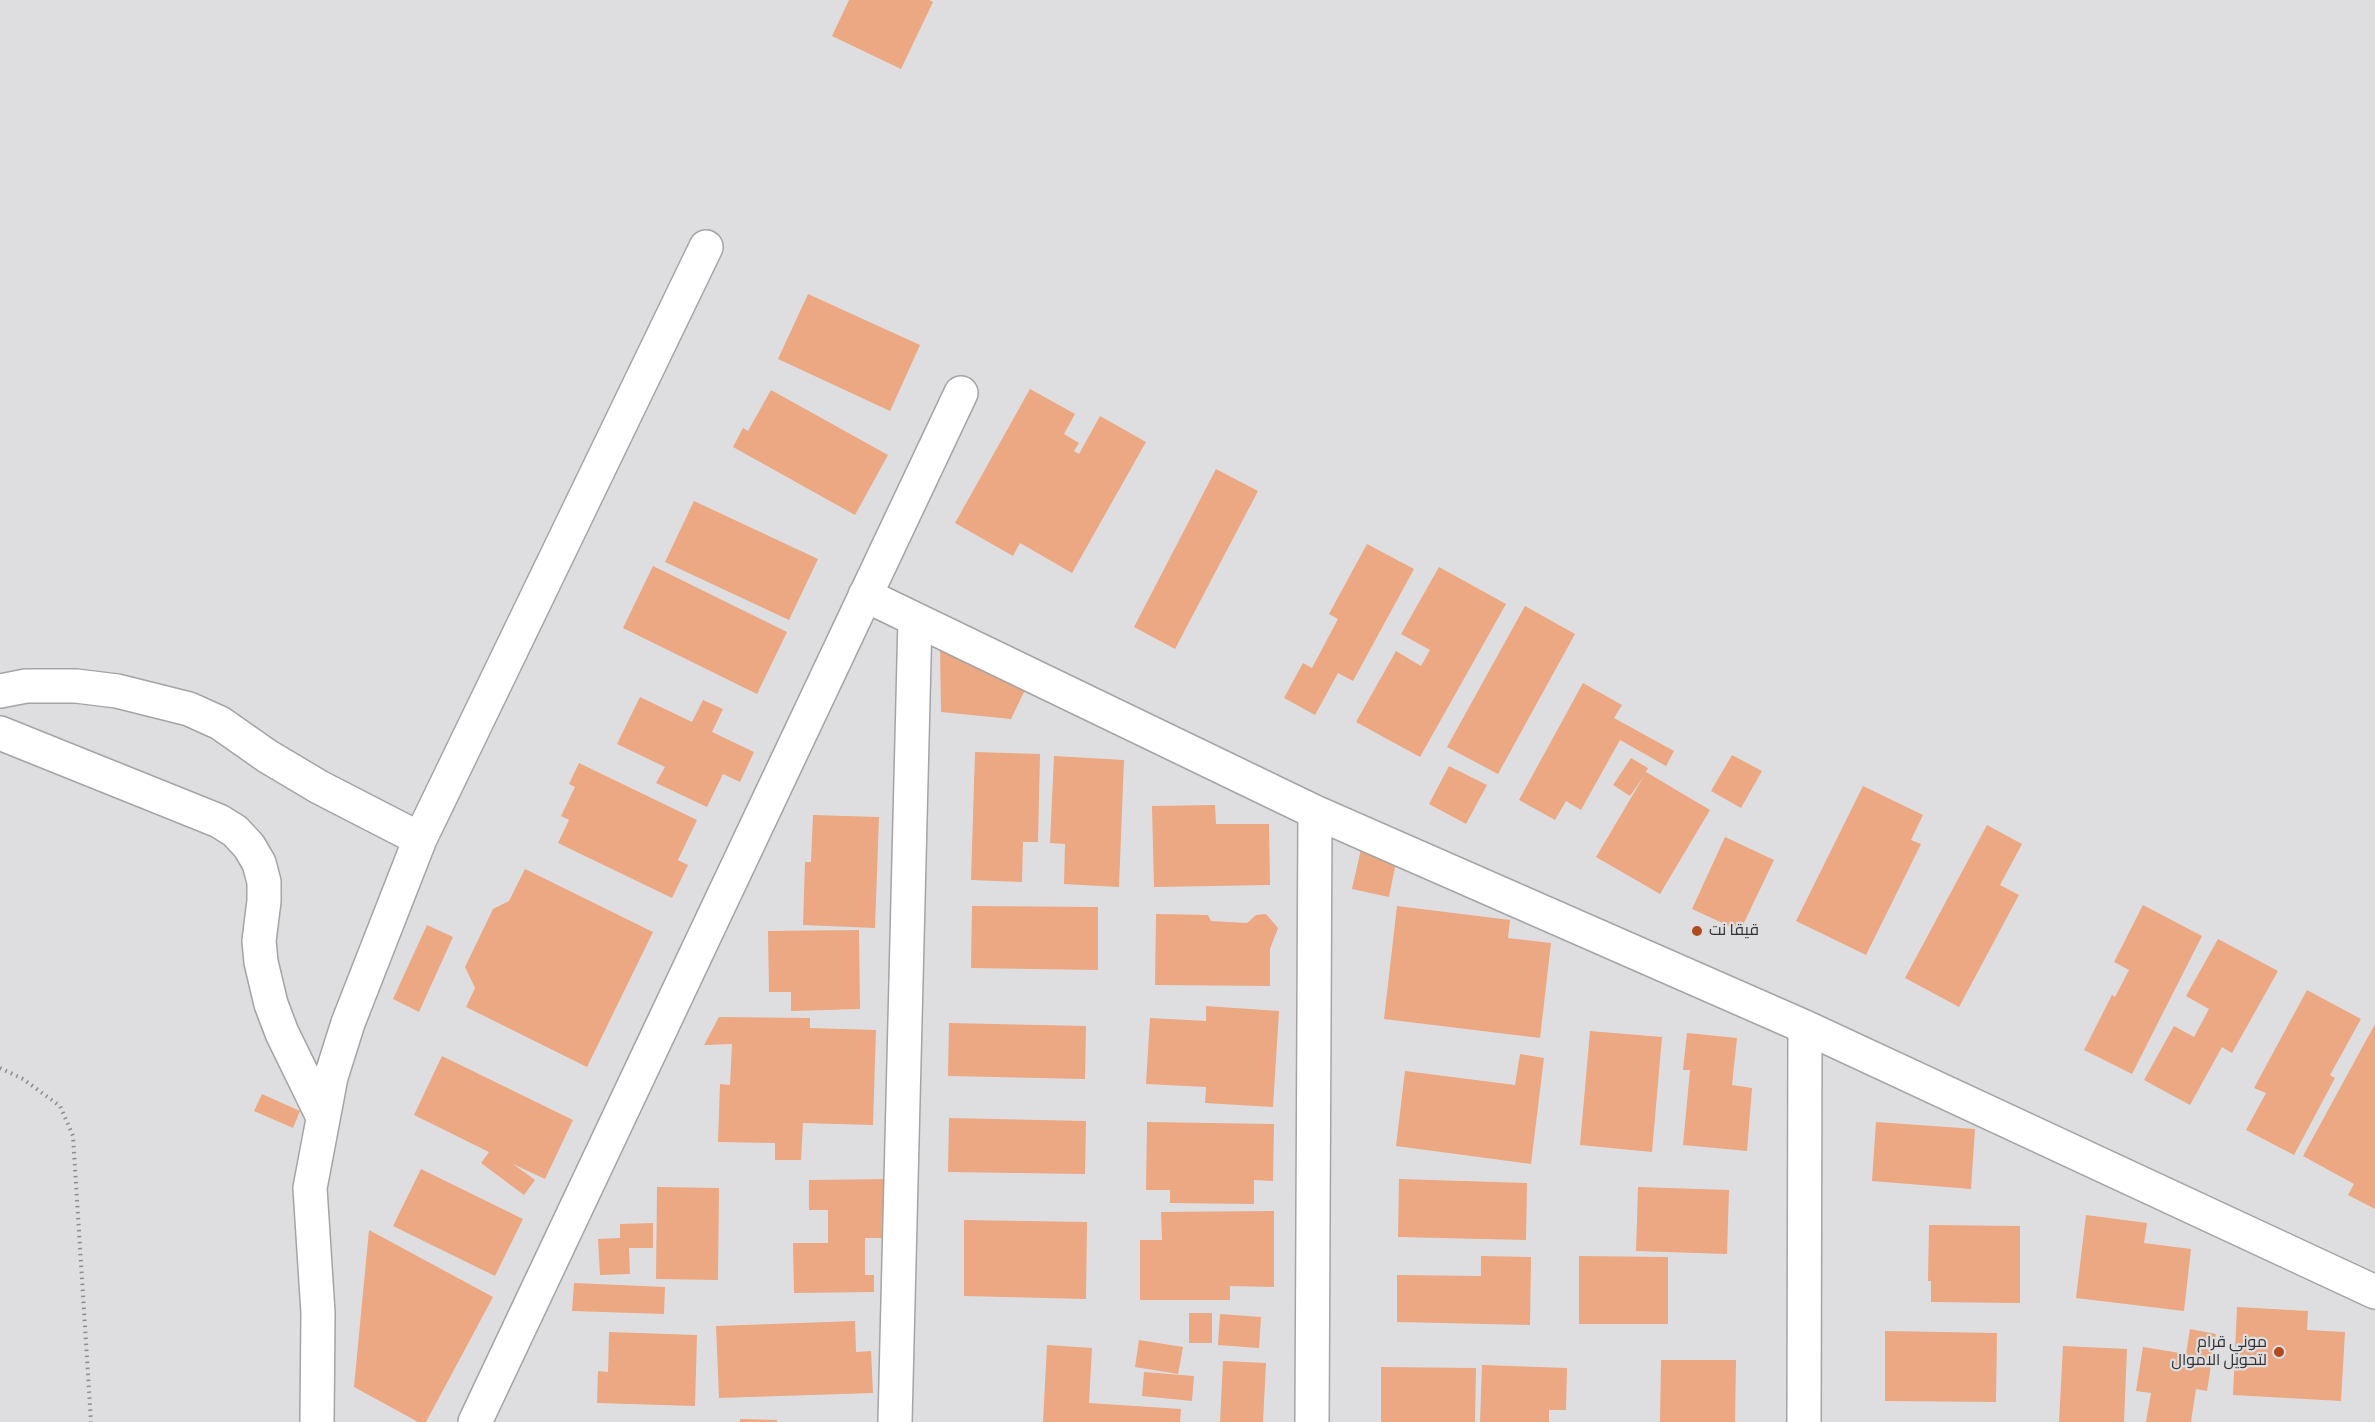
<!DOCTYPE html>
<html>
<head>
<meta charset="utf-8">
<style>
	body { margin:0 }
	canvas { display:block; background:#dedee1 }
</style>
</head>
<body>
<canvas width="2375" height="1422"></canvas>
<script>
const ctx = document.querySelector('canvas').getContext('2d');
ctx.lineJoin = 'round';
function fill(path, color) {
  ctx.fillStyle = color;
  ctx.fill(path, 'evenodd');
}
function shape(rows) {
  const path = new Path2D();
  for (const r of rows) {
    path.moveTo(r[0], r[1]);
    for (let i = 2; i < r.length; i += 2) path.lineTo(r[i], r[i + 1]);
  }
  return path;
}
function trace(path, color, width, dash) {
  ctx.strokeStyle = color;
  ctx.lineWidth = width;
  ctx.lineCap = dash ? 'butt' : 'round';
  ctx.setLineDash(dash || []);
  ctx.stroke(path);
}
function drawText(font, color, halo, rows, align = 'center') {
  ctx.font = font + ' "Source Sans 3",Cairo,sans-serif';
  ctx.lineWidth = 4.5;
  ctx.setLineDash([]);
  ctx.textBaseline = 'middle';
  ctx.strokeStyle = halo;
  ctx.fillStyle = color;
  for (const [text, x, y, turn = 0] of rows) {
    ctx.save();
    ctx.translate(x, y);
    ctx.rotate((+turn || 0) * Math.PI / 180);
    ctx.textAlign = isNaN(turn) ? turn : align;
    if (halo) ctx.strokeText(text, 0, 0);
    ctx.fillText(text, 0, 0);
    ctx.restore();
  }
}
fill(shape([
	[849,0,929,0,933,2,901,69,832,36],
	[808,294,920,345,890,411,778,359],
	[1030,389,1075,414,1064,434,1079,443,1074,451,1079,454,1100,416,1146,442,1072,573,1020,543,1013,556,955,523],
	[771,390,888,455,855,515,733,447,743,428,748,431],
	[1216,469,1258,491,1175,649,1134,627],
	[694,501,818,559,789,620,665,562],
	[1367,544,1414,569,1353,681,1338,673,1315,715,1284,698,1303,663,1312,668,1338,619,1329,614],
	[653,566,787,632,757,694,623,628],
	[1439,567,1506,604,1420,757,1356,722,1396,651,1421,666,1430,650,1401,634],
	[1525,606,1575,634,1498,774,1447,747],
	[940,646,1026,688,1011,719,941,712],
	[1583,683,1622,705,1614,718,1674,751,1666,766,1620,740,1581,810,1566,801,1555,820,1519,800],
	[640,697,692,722,703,700,723,709,712,732,754,752,740,782,723,774,707,807,656,783,665,767,617,744],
	[975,752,1040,754,1038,842,1023,842,1022,882,971,880],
	[1732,755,1762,771,1741,808,1711,791],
	[1054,756,1124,760,1119,887,1064,884,1065,844,1050,843],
	[1631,758,1648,768,1646,772,1710,810,1660,894,1596,857,1644,776,1630,796,1613,785],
	[579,763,697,820,678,860,688,865,672,898,558,843,569,820,561,816,575,787,569,784],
	[1449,766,1487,785,1466,824,1429,804],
	[1863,786,1923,815,1911,840,1921,844,1866,955,1796,921],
	[1215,805,1216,824,1269,824,1270,885,1154,887,1152,806],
	[813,815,879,817,875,928,803,925,805,862,811,862],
	[1987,825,2022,844,2000,885,2019,895,1959,1007,1905,978],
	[1725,837,1774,860,1740,931,1692,909],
	[1361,849,1397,857,1389,897,1352,889],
	[525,869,653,932,587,1067,466,1007,475,988,465,967,493,909,509,901],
	[2143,905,2202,936,2132,1074,2084,1050,2112,995,2115,997,2129,970,2114,962],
	[972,906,1098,907,1098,970,971,968],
	[1397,906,1510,920,1508,938,1551,943,1540,1038,1384,1019],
	[1156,914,1208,915,1211,921,1247,923,1256,915,1266,914,1278,928,1270,949,1270,986,1155,985],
	[427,925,453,937,419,1012,393,999],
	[859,930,860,1009,791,1011,791,992,769,992,768,931],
	[2218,939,2278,971,2232,1053,2222,1047,2190,1105,2144,1080,2174,1026,2194,1037,2209,1009,2186,996],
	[2307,990,2361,1019,2330,1075,2335,1078,2294,1155,2246,1130,2266,1093,2254,1088],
	[1206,1006,1279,1011,1273,1107,1205,1103,1206,1087,1146,1084,1150,1018,1206,1021],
	[719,1017,810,1018,810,1028,876,1030,873,1125,803,1123,801,1160,775,1160,775,1143,718,1142,720,1084,730,1085,732,1044,704,1045],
	[949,1023,1086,1026,1085,1079,948,1076],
	[2375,1024,2375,1209,2348,1195,2354,1184,2303,1156],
	[1590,1031,1662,1037,1652,1152,1580,1145],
	[1687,1033,1737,1038,1732,1085,1752,1088,1747,1151,1683,1145,1690,1070,1683,1070],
	[1520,1054,1544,1058,1531,1164,1396,1146,1405,1071,1515,1085],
	[442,1056,573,1120,545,1179,513,1164,535,1180,524,1195,481,1163,489,1152,414,1115],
	[262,1094,300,1111,293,1128,254,1111],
	[949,1118,1086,1121,1085,1174,948,1172],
	[1147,1122,1274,1124,1273,1181,1254,1180,1254,1204,1170,1203,1170,1190,1146,1190],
	[1876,1122,1975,1129,1971,1189,1872,1181],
	[421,1169,523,1219,495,1276,393,1226],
	[893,1179,894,1238,865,1238,865,1275,874,1275,874,1292,794,1293,793,1243,828,1243,828,1210,809,1210,809,1180],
	[1399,1179,1527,1183,1526,1240,1398,1237],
	[657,1187,719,1188,718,1280,656,1279],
	[1638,1187,1729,1190,1727,1254,1636,1251],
	[1274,1211,1274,1287,1230,1286,1230,1300,1140,1300,1140,1240,1162,1240,1161,1212],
	[2086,1215,2147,1223,2144,1243,2191,1249,2184,1311,2076,1298],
	[964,1220,1087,1222,1086,1299,964,1296],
	[653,1223,653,1248,629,1248,630,1274,600,1275,598,1239,620,1238,620,1224],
	[1929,1225,2020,1226,2020,1303,1931,1302,1931,1281,1928,1281],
	[369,1230,493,1297,426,1422,418,1422,354,1387],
	[1481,1256,1531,1257,1530,1325,1397,1322,1397,1275,1481,1276],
	[1579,1256,1668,1257,1668,1324,1579,1324],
	[574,1283,665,1287,664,1314,572,1311],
	[2237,1307,2308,1311,2307,1330,2345,1332,2341,1401,2233,1395],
	[1189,1313,1212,1313,1212,1343,1189,1343],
	[1220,1314,1261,1317,1259,1348,1218,1345],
	[855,1321,856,1352,871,1351,873,1393,719,1398,716,1326],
	[2190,1329,2216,1334,2207,1391,2196,1389,2191,1422,2146,1422,2151,1393,2136,1391,2143,1347,2186,1354],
	[1885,1331,1997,1333,1996,1402,1885,1401],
	[609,1332,697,1335,695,1406,597,1403,598,1371,608,1372],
	[1139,1340,1183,1347,1178,1374,1135,1367],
	[1047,1345,1092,1348,1089,1403,1181,1409,1180,1422,1043,1422],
	[2063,1346,2127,1349,2124,1422,2059,1422],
	[1661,1360,1736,1360,1735,1422,1660,1422],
	[1223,1361,1266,1363,1263,1422,1220,1422],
	[1482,1365,1567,1368,1566,1410,1549,1410,1549,1422,1480,1422],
	[1381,1367,1476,1368,1475,1422,1381,1422],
	[1144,1372,1194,1376,1192,1401,1142,1396],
	[740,1419,777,1420,777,1422,740,1422]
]), '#eba882');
const minor = shape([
	[865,595,1315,812,1805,1027,2375,1292],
	[0,691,26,686,76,686,117,691,189,709,220,723,267,756,319,787,420,839],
	[0,733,219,821,235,831,249,846,259,863,264,882,264,901,259,941,261,962,271,1004,282,1033,323,1117],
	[317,1422,318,1313,310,1188,331,1077,348,1023,420,839,706,247],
	[475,1422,961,393],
	[895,1422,915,619],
	[1312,1422,1315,812],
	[1804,1422,1805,1027]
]);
trace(minor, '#a4a4a6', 36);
trace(shape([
	[0,1068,23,1079,60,1106,73,1136,91,1422]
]), '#8c8c8e', 4, [1.5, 4.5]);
trace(minor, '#fff', 33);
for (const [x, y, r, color] of [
	[1697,931,6,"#b04a1f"],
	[2279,1352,6,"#b04a1f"]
]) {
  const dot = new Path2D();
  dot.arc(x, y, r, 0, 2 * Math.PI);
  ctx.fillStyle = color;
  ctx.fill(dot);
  trace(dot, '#dedee1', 2);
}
drawText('16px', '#323133', '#dedee1', [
	["قيقا نت",1709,931],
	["موني قرام",2267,1343,"right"],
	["لتحويل الاموال",2267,1361,"right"]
], 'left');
</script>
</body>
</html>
